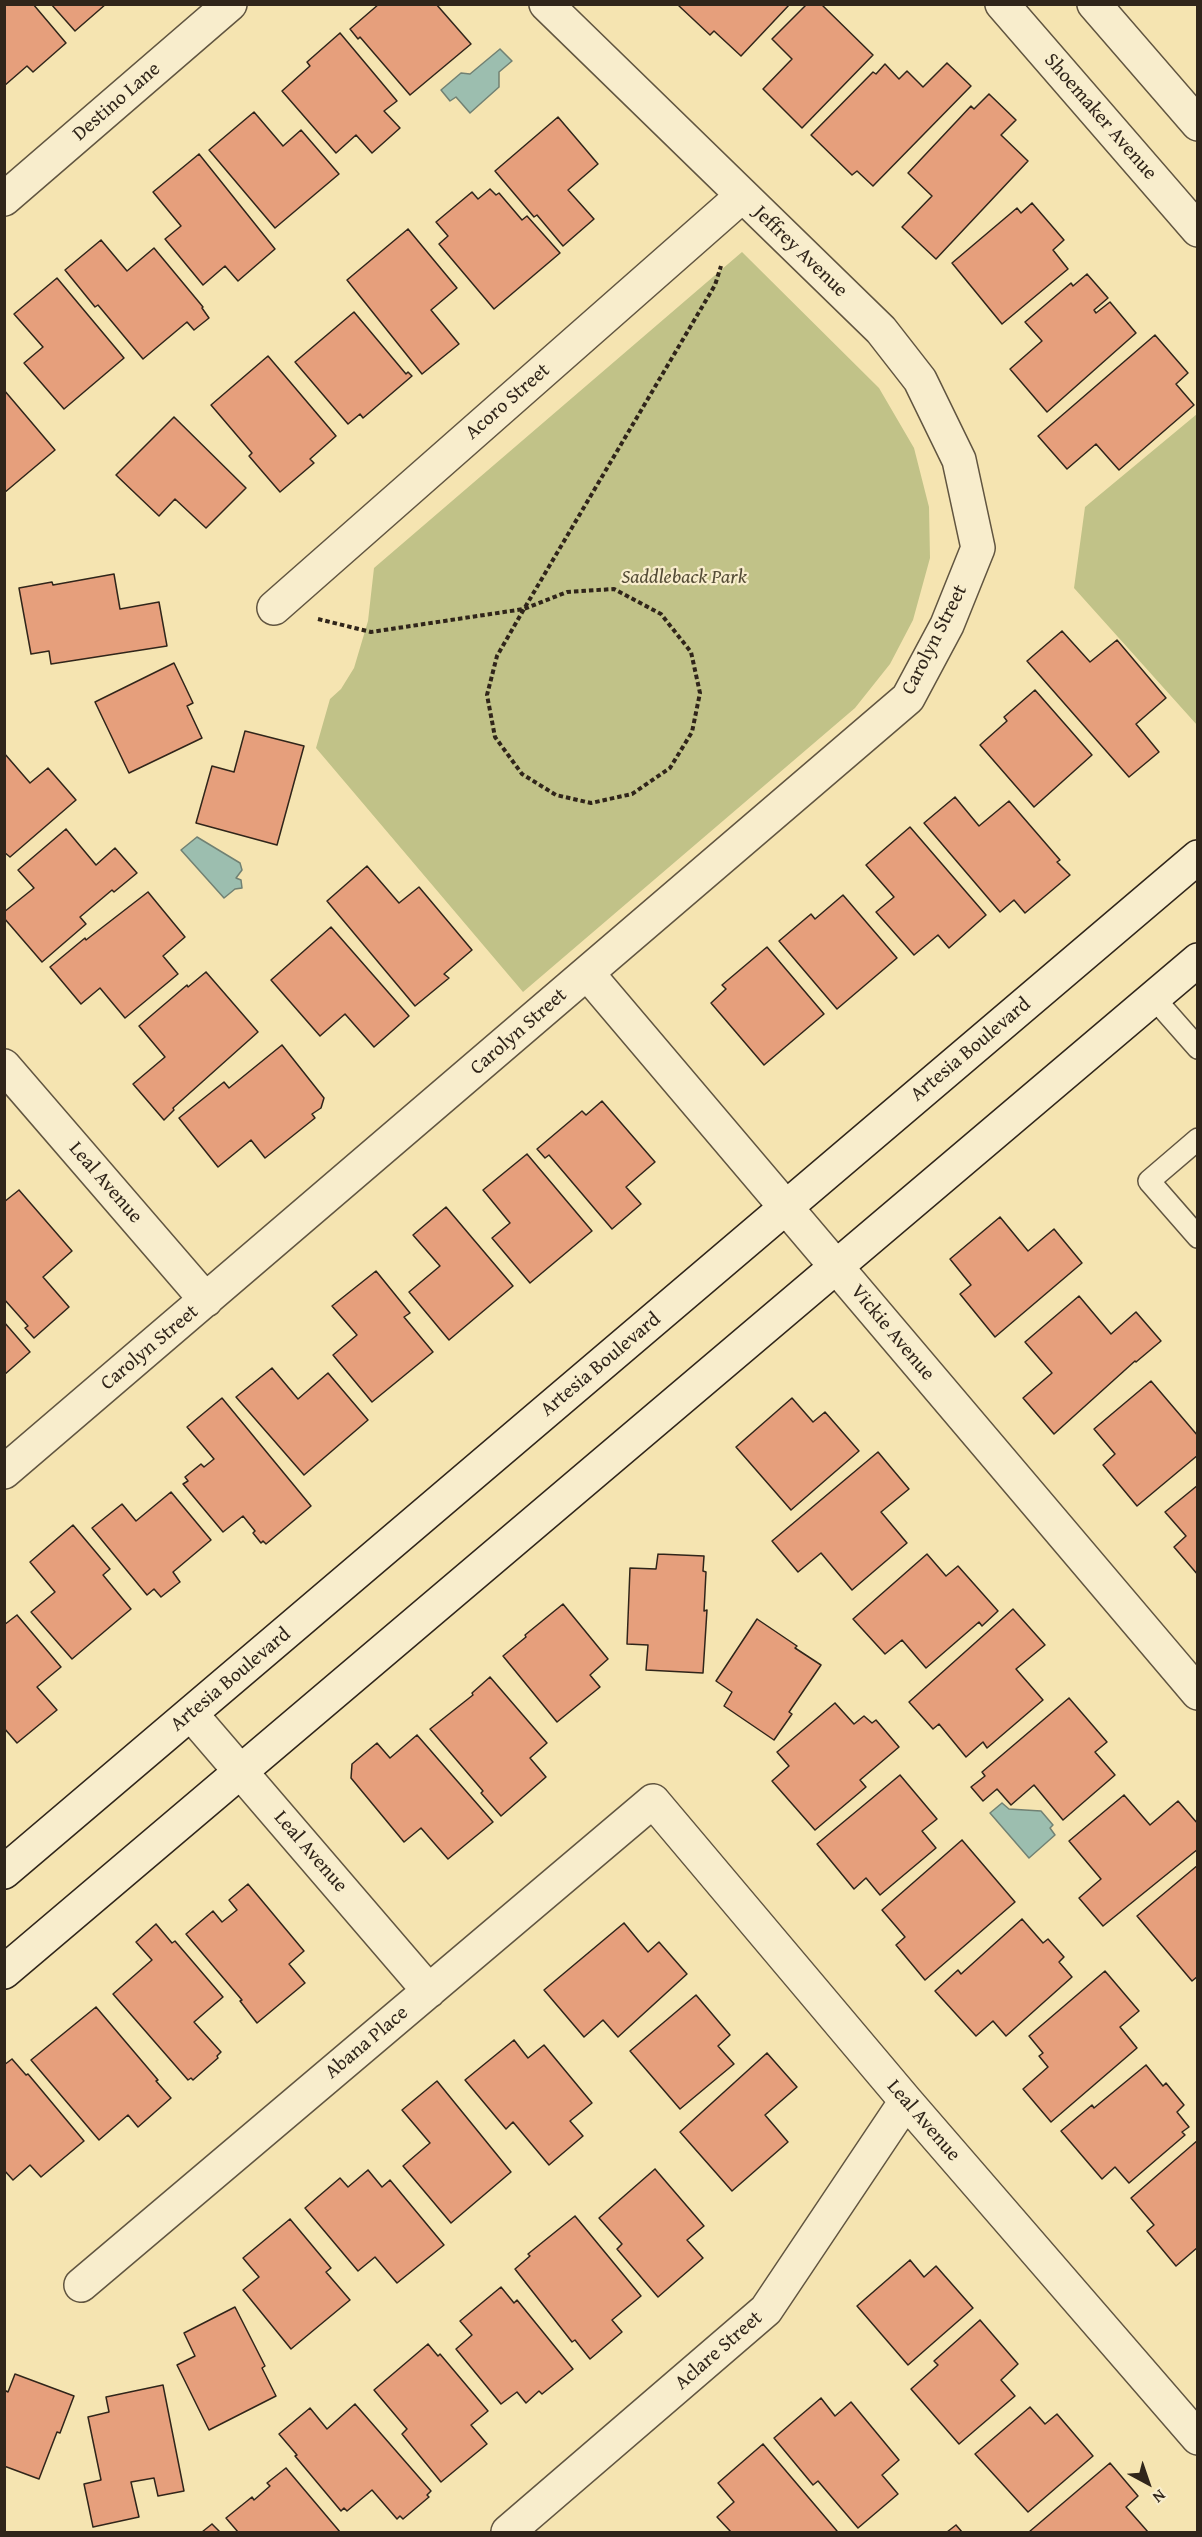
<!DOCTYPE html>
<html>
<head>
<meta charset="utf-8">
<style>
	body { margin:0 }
	#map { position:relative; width:1202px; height:2537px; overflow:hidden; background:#f5e4b1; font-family:"Gentium Book Plus",serif }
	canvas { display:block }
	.frame { position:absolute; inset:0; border:6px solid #30251a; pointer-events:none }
	.north { position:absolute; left:1118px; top:2453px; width:60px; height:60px; -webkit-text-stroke:4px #f8edcc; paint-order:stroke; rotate:140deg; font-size:16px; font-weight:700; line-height:24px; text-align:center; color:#30251a }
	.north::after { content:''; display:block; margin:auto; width:21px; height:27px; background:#30251a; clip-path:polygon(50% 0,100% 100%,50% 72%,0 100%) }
</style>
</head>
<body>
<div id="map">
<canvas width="1202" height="2537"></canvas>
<div class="frame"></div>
<div class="north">N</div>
</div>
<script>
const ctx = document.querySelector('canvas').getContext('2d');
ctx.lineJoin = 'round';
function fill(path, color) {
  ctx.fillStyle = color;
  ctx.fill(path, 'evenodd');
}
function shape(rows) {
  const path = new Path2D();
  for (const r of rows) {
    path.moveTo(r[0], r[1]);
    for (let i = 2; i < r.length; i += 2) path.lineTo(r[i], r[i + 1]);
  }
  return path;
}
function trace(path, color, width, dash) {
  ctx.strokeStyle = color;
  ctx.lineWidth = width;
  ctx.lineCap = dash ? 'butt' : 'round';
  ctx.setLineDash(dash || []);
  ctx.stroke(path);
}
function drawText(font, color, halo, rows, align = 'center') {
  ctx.font = font + ' "Gentium Book Plus",serif';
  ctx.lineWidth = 4.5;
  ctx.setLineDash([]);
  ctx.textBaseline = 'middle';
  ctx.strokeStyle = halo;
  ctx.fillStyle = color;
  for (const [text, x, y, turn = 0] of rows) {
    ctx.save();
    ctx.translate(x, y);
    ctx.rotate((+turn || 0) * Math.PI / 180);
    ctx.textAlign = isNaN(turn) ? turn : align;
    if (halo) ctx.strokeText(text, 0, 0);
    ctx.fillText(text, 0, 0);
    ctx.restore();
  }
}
fill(shape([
	[742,252,879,388,914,448,929,507,930,558,913,620,890,664,855,708,523,992,316,748,330,699,341,689,354,668,368,621,374,568],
	[1197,414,1197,725,1074,588,1085,507]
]), '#c1c288');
const water = shape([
	[500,49,512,61,499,72,499,87,470,113,456,97,450,101,441,90,461,73,470,74,500,49],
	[197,837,240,863,242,870,236,878,241,880,242,888,235,889,224,898,181,850,197,837],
	[1002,1803,1009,1809,1041,1811,1053,1825,1050,1828,1055,1835,1029,1858,990,1813,1002,1803]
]);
fill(water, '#9cbeaf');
trace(water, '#718173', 1.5);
const building = shape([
	[4,4,33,4,66,43,33,72,27,66,4,86,4,4],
	[51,4,106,4,75,31,51,4],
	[379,4,436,4,471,44,410,95,360,37,358,39,350,29,379,4],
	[790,4,741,56,714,31,710,35,678,5,790,4],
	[807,4,821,4,873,55,802,128,763,89,792,59,772,39,807,4],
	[340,33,397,101,384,111,400,128,372,153,356,135,336,153,282,91,310,66,307,62,340,33],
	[947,63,971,86,873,186,857,171,852,175,811,135,873,72,876,74,885,64,899,79,907,71,923,87,947,63],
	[989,94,1016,120,1001,135,1028,161,936,259,902,227,932,196,908,173,971,106,974,109,989,94],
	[254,112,283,146,301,130,339,174,275,228,209,150,254,112],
	[558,117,598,164,568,190,594,219,563,246,537,215,534,217,495,171,558,117],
	[199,154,275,249,238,281,225,266,203,285,165,239,181,226,153,192,199,154],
	[490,189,496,195,499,193,522,220,527,216,560,253,494,309,439,244,448,236,436,222,472,192,478,199,490,189],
	[1032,203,1064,240,1053,250,1068,269,1002,324,952,263,1017,208,1021,213,1032,203],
	[408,229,457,288,431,310,459,344,422,374,347,280,408,229],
	[101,240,127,271,154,248,203,307,202,308,209,318,194,330,187,322,143,359,98,305,95,307,65,270,101,240],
	[1087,274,1108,298,1094,310,1096,313,1110,302,1136,333,1047,412,1010,369,1042,341,1025,322,1071,283,1073,286,1087,274],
	[57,278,124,358,64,409,24,363,43,347,14,314,57,278],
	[354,312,406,374,408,372,412,376,363,418,360,414,348,424,295,362,354,312],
	[1155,335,1188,373,1176,384,1194,405,1119,470,1096,444,1067,469,1038,436,1155,335],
	[268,356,336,436,310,459,314,463,280,492,249,456,252,453,211,405,268,356],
	[4,390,55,450,4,493,4,390],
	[174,417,246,488,206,528,175,499,159,516,116,475,174,417],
	[114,574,120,609,159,602,167,646,51,664,49,651,31,654,19,588,52,582,53,585,114,574],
	[1062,631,1090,662,1117,640,1166,698,1136,724,1159,752,1129,777,1027,661,1062,631],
	[174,663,193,703,187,706,202,738,129,773,95,702,174,663],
	[1035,690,1092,755,1034,807,980,745,1007,721,1004,717,1035,690],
	[245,731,304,746,277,845,196,823,212,766,234,772,245,731],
	[4,753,30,783,48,768,76,800,10,857,4,852,4,753],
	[955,797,979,826,1009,801,1060,860,1057,862,1070,875,1025,913,1014,900,1000,912,924,823,955,797],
	[910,827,986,915,949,948,938,935,914,955,876,912,894,897,866,865,910,827],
	[66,829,96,865,115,848,137,873,114,892,112,890,80,917,86,924,42,962,4,918,4,912,34,888,18,870,66,829],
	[367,866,399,903,419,887,472,950,444,974,449,978,415,1006,327,901,367,866],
	[148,892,185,937,163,956,178,974,125,1018,100,988,81,1004,50,967,85,938,86,940,148,892],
	[843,895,897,958,837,1009,779,941,811,914,815,919,843,895],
	[331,927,409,1016,374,1047,345,1014,320,1036,271,980,331,927],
	[767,947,824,1014,764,1065,711,1003,726,989,722,985,767,947],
	[206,972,258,1032,173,1108,174,1110,164,1120,133,1084,165,1057,139,1026,187,985,188,987,206,972],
	[282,1045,324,1098,321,1108,312,1114,315,1118,265,1158,251,1140,218,1167,179,1118,224,1082,229,1088,282,1045],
	[602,1101,655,1162,626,1187,641,1204,612,1229,549,1155,545,1158,537,1149,582,1111,586,1115,602,1101],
	[527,1154,592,1231,530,1283,492,1238,510,1223,483,1190,527,1154],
	[19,1190,72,1251,43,1277,69,1307,34,1338,25,1328,28,1326,4,1299,4,1202,19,1190],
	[446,1207,513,1286,449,1340,409,1292,440,1266,413,1235,446,1207],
	[1000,1217,1028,1251,1054,1229,1082,1263,995,1337,960,1294,971,1285,950,1259,1000,1217],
	[376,1271,410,1313,404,1317,433,1352,372,1402,333,1355,357,1335,332,1306,376,1271],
	[1079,1296,1111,1334,1136,1312,1161,1341,1136,1362,1135,1361,1054,1434,1023,1398,1052,1373,1025,1342,1079,1296],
	[4,1322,30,1352,4,1375,4,1322],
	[272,1368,298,1399,328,1373,368,1420,304,1475,236,1397,272,1368],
	[1151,1381,1198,1436,1198,1455,1137,1506,1103,1465,1115,1454,1094,1429,1151,1381],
	[222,1398,311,1506,266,1544,263,1541,261,1543,253,1533,255,1531,243,1516,223,1532,183,1484,188,1481,185,1477,201,1464,204,1467,214,1459,187,1427,222,1398],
	[792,1398,813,1422,825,1412,859,1451,791,1510,736,1447,792,1398],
	[878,1452,909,1489,881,1512,907,1543,852,1590,821,1553,798,1572,772,1541,878,1452],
	[1198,1485,1198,1575,1174,1547,1186,1536,1165,1512,1198,1485],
	[171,1492,211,1540,173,1572,180,1582,161,1597,154,1589,147,1595,92,1528,122,1504,136,1521,171,1492],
	[73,1525,110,1569,103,1575,131,1609,72,1659,31,1612,55,1592,30,1562,73,1525],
	[658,1554,704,1556,703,1571,706,1572,704,1611,707,1610,703,1673,646,1670,648,1645,627,1644,630,1568,656,1569,658,1554],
	[927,1554,946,1576,958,1566,998,1611,982,1626,979,1622,926,1668,902,1640,885,1654,853,1619,927,1554],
	[563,1604,608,1659,590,1675,600,1687,557,1722,503,1656,526,1637,525,1635,563,1604],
	[1013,1609,1045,1645,1016,1669,1043,1700,987,1748,983,1742,966,1757,939,1724,933,1729,909,1702,1013,1609],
	[17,1615,61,1667,37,1687,57,1710,17,1743,4,1728,4,1625,17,1615],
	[757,1619,797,1646,795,1648,821,1665,789,1712,792,1714,774,1740,724,1706,732,1692,716,1681,757,1619],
	[490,1677,547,1743,530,1758,546,1777,501,1816,481,1793,483,1791,430,1729,473,1695,472,1693,490,1677],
	[1069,1698,1107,1742,1095,1752,1115,1775,1063,1820,1034,1785,1011,1805,997,1789,983,1801,971,1787,985,1776,982,1772,1069,1698],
	[835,1703,854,1724,864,1716,872,1723,876,1720,899,1747,860,1780,866,1787,815,1830,772,1781,789,1766,777,1752,835,1703],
	[417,1735,493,1822,448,1859,421,1828,404,1842,351,1778,352,1764,377,1743,390,1758,417,1735],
	[900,1775,937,1819,922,1831,936,1848,880,1895,866,1878,854,1889,817,1844,900,1775],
	[1124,1795,1150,1825,1178,1801,1198,1824,1198,1849,1103,1926,1079,1898,1101,1879,1069,1841,1124,1795],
	[962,1840,1015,1902,925,1980,896,1945,905,1937,882,1910,962,1840],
	[1198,1865,1198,1976,1192,1981,1137,1916,1198,1865],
	[248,1884,304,1951,289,1964,305,1983,257,2023,240,2001,242,2000,186,1934,213,1911,222,1922,237,1910,229,1900,248,1884],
	[1022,1919,1043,1943,1048,1939,1064,1957,1059,1962,1072,1977,1006,2036,993,2021,976,2036,935,1991,958,1970,961,1974,1022,1919],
	[624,1923,648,1952,659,1942,687,1974,618,2037,603,2020,584,2037,544,1990,624,1923],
	[156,1924,172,1943,175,1941,223,1997,194,2022,221,2052,217,2056,218,2058,193,2080,191,2078,188,2080,113,1994,152,1960,136,1942,156,1924],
	[1105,1971,1139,2011,1120,2027,1137,2048,1051,2122,1023,2089,1048,2067,1039,2056,1043,2053,1029,2036,1105,1971],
	[696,1995,730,2035,718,2046,734,2064,680,2109,630,2051,696,1995],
	[96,2007,158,2080,156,2081,171,2098,138,2127,128,2115,99,2140,31,2060,96,2007],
	[514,2040,528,2058,544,2045,592,2103,570,2121,583,2136,549,2165,513,2122,506,2129,465,2080,514,2040],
	[767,2053,797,2087,765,2115,788,2142,732,2191,680,2132,767,2053],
	[12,2059,26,2075,28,2074,84,2141,41,2177,30,2165,13,2180,4,2170,4,2065,12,2059],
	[1146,2065,1163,2086,1166,2083,1184,2105,1177,2112,1189,2127,1182,2132,1185,2135,1129,2183,1115,2167,1102,2179,1061,2131,1092,2105,1094,2108,1146,2065],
	[437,2081,511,2172,451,2223,403,2166,430,2143,402,2110,437,2081],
	[1198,2140,1198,2247,1176,2266,1147,2231,1154,2225,1131,2198,1198,2140],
	[655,2169,704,2226,687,2240,703,2258,658,2297,617,2249,622,2244,599,2218,655,2169],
	[368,2170,382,2187,390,2180,444,2245,397,2283,375,2257,358,2271,305,2208,340,2178,348,2187,368,2170],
	[575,2216,641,2296,612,2320,622,2332,590,2359,575,2340,572,2342,515,2269,530,2256,528,2254,575,2216],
	[290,2219,331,2268,326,2272,350,2300,291,2349,243,2290,259,2277,243,2258,290,2219],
	[910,2260,924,2277,936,2266,973,2308,908,2365,857,2306,910,2260],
	[501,2287,514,2303,517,2300,573,2369,542,2394,539,2391,526,2403,517,2392,501,2404,456,2349,472,2335,460,2321,501,2287],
	[235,2307,265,2366,262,2368,276,2396,209,2430,177,2365,195,2356,184,2333,235,2307],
	[980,2320,1018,2364,1001,2380,1015,2396,959,2444,911,2389,938,2365,934,2361,980,2320],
	[428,2344,438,2356,440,2354,488,2411,471,2425,487,2444,441,2482,402,2434,407,2429,374,2390,428,2344],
	[15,2374,74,2396,60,2433,57,2432,39,2479,4,2466,4,2390,8,2392,15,2374],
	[163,2385,184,2491,158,2496,154,2478,131,2482,139,2517,93,2527,84,2484,101,2480,88,2417,109,2412,106,2397,163,2385],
	[821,2398,835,2416,851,2402,899,2460,882,2475,898,2494,858,2528,818,2481,813,2485,774,2438,821,2398],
	[355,2404,431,2491,427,2495,429,2497,403,2519,400,2516,397,2519,372,2490,347,2511,344,2508,341,2511,295,2456,297,2455,279,2434,310,2408,327,2429,355,2404],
	[1030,2407,1045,2424,1057,2414,1093,2456,1028,2512,975,2454,1030,2407],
	[763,2444,837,2531,834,2532,731,2532,717,2517,734,2502,718,2483,763,2444],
	[1110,2463,1138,2496,1126,2507,1148,2532,1029,2532,1110,2463],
	[286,2468,340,2532,238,2532,226,2518,252,2497,254,2500,270,2486,267,2483,286,2468],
	[212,2524,220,2532,202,2532,212,2524],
	[956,2525,962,2532,947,2532,956,2525]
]);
fill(building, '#e69f7c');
trace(building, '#30251a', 1.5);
const service = shape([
	[1153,997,1198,1048],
	[1198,1139,1149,1181,1198,1237]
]);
const minor = shape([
	[4,199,230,4],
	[274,608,742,196],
	[587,973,1198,1693],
	[4,1066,206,1300],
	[4,1472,908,698,947,625,978,548,959,460,920,380,881,330,546,4],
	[191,1714,429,1991],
	[81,2285,653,1801,906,2101,1198,2438],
	[508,2532,766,2310,906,2101]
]);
const tertiary = shape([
	[1002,4,1198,230],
	[1094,4,1198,124]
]);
const secondary = shape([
	[4,1872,1198,857],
	[4,1972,1198,960]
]);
trace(service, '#615540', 24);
trace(minor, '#615540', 36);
trace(tertiary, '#615540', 36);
trace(secondary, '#30251a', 36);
trace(shape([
	[318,619,371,632,524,609,567,592,614,589,661,614,691,652,700,693,692,732,670,768,632,794,591,803,556,795,522,774,495,737,487,695,497,656,524,609,715,285,721,266]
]), '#30251a', 4, [4.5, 3]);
trace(service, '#f8edcc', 21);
trace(minor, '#f8edcc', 33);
trace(tertiary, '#f8edcc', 33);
trace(secondary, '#f8edcc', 33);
drawText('20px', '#30251a', '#f8edcc', [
	["Destino Lane",117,102,-41],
	["Shoemaker Avenue",1100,117,49],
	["Jeffrey Avenue",800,252,44],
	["Acoro Street",508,402,-41],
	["Carolyn Street",935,640,-63],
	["Carolyn Street",519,1032,-41],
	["Artesia Boulevard",971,1050,-40],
	["Leal Avenue",105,1183,49],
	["Vickie Avenue",892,1333,50],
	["Carolyn Street",150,1348,-40],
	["Artesia Boulevard",601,1365,-40],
	["Artesia Boulevard",231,1680,-40],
	["Leal Avenue",310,1852,49],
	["Abana Place",367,2043,-40],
	["Leal Avenue",923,2121,49],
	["Aclare Street",719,2351,-41]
]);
drawText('italic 20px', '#544c36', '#f8edcc', [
	["Saddleback Park",684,578]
]);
</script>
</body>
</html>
